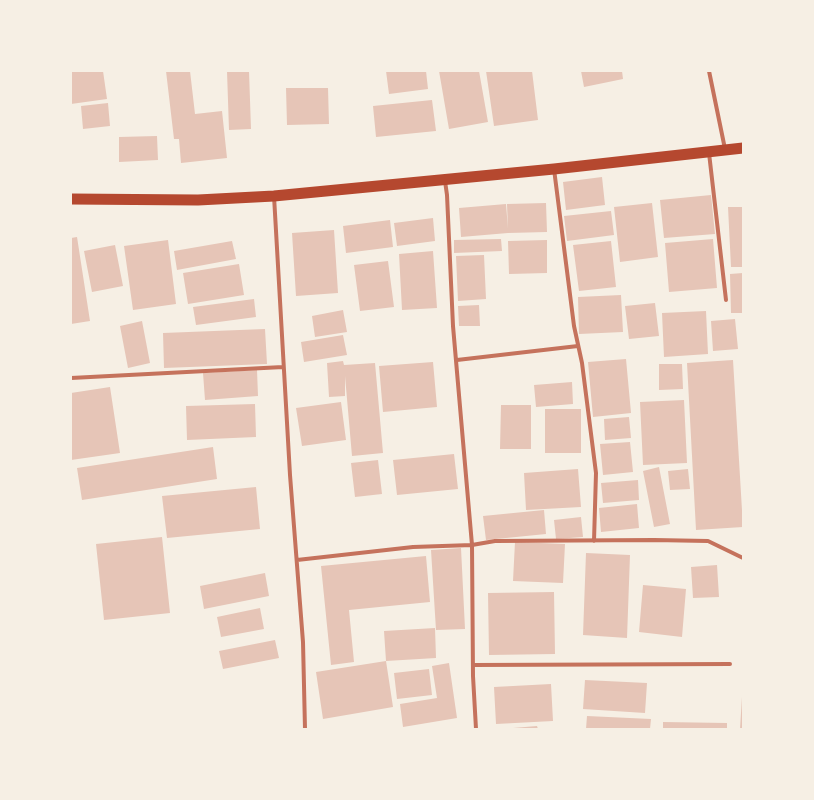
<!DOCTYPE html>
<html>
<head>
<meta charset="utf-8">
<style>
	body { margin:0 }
	#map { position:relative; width:814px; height:800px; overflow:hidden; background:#f6efe4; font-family:"Varela Round",sans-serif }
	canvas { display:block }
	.frame { position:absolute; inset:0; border:72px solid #f6efe4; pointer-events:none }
</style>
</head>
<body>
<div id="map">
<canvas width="814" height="800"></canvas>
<div class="frame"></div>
</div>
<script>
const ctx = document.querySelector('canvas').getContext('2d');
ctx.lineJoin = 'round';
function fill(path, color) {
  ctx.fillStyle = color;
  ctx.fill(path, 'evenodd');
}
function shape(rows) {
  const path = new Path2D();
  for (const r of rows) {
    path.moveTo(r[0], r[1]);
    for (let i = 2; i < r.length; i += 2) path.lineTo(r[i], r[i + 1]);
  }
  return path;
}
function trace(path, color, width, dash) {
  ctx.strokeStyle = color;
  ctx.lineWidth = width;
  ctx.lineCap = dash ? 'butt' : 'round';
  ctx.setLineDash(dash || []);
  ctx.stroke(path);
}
fill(shape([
	[71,71,103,71,107,99,71,104],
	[166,71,190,71,195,114,222,111,227,158,181,163,179,139,174,139],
	[227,71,249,71,251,129,229,130],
	[386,71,426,71,428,89,389,94],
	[439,71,479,71,488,122,449,129],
	[486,71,532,71,538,120,494,126],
	[581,71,622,71,623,79,584,87],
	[286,88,328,88,329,124,287,125],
	[432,100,436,131,376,137,373,106],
	[108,103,110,126,83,129,81,106],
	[157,136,158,160,119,162,119,137],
	[602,177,605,205,566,210,563,182],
	[711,195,715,234,664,238,660,200],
	[546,203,547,232,508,233,461,237,459,208,506,204,508,229,507,204],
	[652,203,658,257,620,262,614,207],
	[728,207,743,207,743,267,731,267],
	[611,211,614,235,567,241,564,216],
	[433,218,435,241,397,246,394,223],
	[390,220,393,247,346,253,343,226],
	[334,230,338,293,296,296,292,233],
	[77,237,90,321,71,324,71,238],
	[501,239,502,251,454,253,454,240],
	[713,239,717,288,669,292,665,243],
	[168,240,176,304,133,310,124,246],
	[547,240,547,273,509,274,508,241],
	[232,241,236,259,177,270,174,251],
	[611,241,616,287,579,291,573,245],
	[115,245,123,286,92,292,84,251],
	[433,251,437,308,402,310,399,254],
	[484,255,486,299,458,301,456,256],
	[388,261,394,307,360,311,354,265],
	[239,264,244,295,188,304,183,273],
	[743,273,743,313,731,313,730,274],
	[621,295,623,332,579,334,578,297],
	[254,299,256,317,196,325,193,307],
	[655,303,659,336,629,339,625,306],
	[479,305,480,326,459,326,458,306],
	[343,310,347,332,315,337,312,316],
	[706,311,708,354,664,357,662,313],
	[735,319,738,349,713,351,711,321],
	[142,321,150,363,128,368,120,326],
	[265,329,267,364,164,368,163,333],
	[343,335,347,355,304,362,301,342],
	[626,359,631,413,593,417,588,362],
	[733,360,743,527,696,530,687,363],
	[343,361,344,365,375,363,383,453,352,456,345,376,345,396,329,397,327,363],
	[433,362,437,407,383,412,379,366],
	[659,364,682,364,683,389,659,390],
	[257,370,258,396,205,400,203,373],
	[572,382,573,404,536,407,534,385],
	[110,387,120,453,71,460,71,393],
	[684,400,687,463,643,465,640,402],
	[341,402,346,440,302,446,296,408],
	[255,404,256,437,187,440,186,406],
	[501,405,531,405,531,449,500,449],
	[545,409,581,409,581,453,545,453],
	[629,417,631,438,605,440,604,419],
	[630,442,633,472,603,475,600,444],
	[213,447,217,479,82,500,77,468],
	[454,454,458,489,397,495,393,460],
	[378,460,382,494,355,497,351,463],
	[659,467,670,524,654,527,643,471],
	[578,469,581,507,526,510,524,473],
	[688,469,690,489,670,490,668,471],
	[638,480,639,500,603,503,601,483],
	[256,487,260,529,167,538,162,496],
	[637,504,639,528,601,532,599,508],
	[544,510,546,534,486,540,483,516],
	[581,517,583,537,556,539,554,520],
	[162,537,170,613,104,620,96,544],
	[515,542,565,544,563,583,513,581],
	[461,548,465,629,436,630,431,550],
	[586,553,630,555,627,638,583,635],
	[426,556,430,602,349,610,354,662,331,665,321,566],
	[717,565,719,597,693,598,691,567],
	[265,573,269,596,204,609,200,586],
	[643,585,686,589,682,637,639,632],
	[554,592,555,654,489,655,488,593],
	[260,608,264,629,221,637,217,617],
	[435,628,436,658,386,661,384,631],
	[275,640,279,658,223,669,219,651],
	[386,661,393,707,323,719,316,672],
	[449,663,457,718,403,727,400,704,437,698,432,666],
	[429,669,432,695,397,699,394,673],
	[585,680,647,683,645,713,583,709],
	[551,684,553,721,496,724,494,687],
	[742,697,743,697,743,729,740,729],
	[587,716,651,719,650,729,586,729],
	[663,722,727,723,727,729,663,729],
	[537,726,538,729,514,729,513,728]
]), '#e6c5b7');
trace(shape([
	[709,71,725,149],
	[709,153,726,300],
	[554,169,574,326,582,363,596,473,594,541],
	[445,181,447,195,453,326,472,545,473,676,476,729],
	[274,196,290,475,303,642,305,729],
	[457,360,578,346],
	[71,378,283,367],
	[297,560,413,547,472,545,495,541,654,540,708,541,743,558],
	[473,665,730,664]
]), '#c5725c', 4);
trace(shape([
	[71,199,198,200,274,196,554,169,743,148]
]), '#b5482f', 11);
</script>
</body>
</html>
